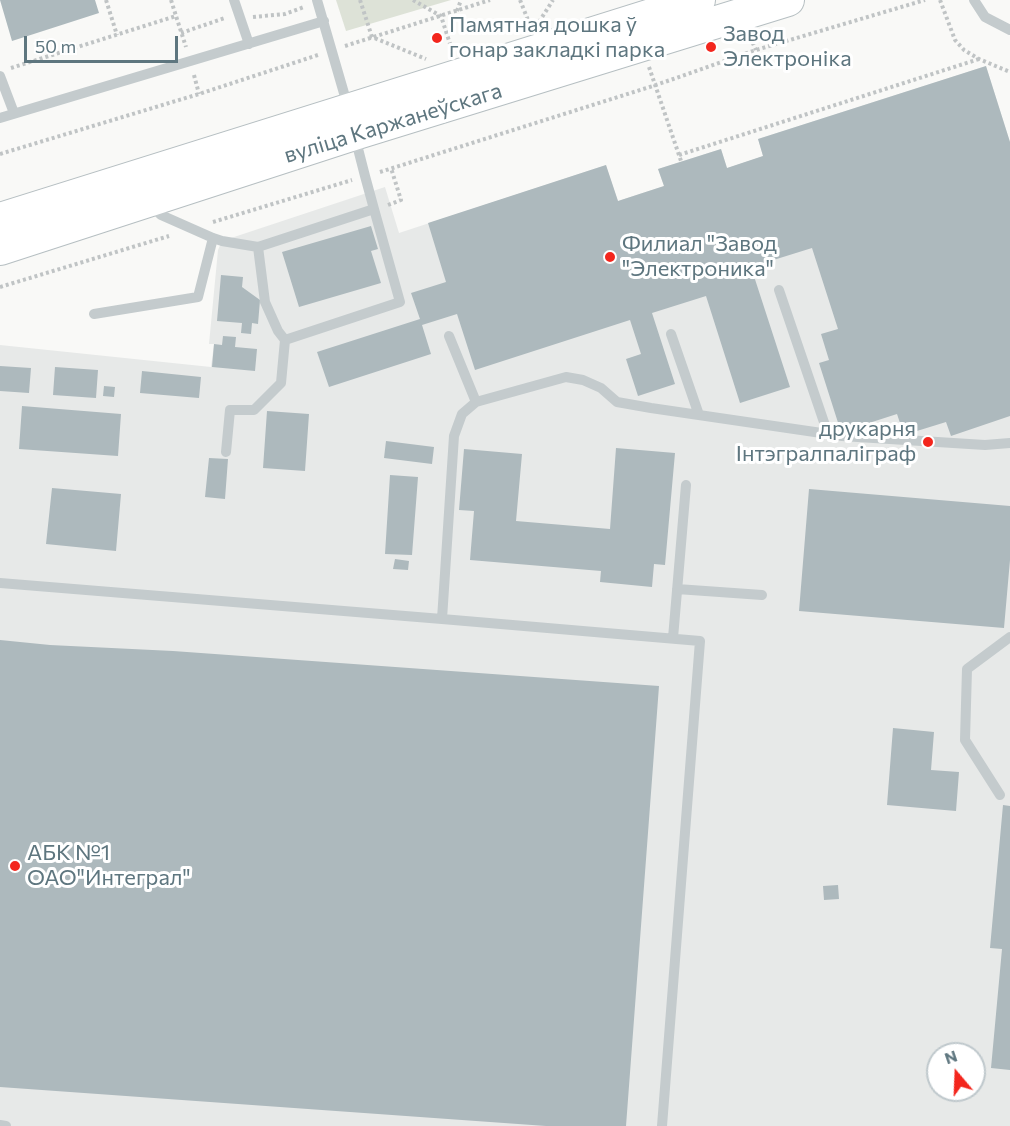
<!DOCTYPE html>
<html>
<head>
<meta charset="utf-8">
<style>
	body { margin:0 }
	#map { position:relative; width:1010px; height:1126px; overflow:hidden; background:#f9f9f7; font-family:Commissioner,sans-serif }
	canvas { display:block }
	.north { position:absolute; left:926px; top:1042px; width:60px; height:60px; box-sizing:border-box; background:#fff; border:2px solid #bfc8cc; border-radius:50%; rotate:341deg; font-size:16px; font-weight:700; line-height:24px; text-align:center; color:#5e767f }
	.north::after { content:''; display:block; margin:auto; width:21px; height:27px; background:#f3261d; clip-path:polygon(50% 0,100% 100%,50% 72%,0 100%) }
	.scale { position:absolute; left:24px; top:36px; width:154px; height:27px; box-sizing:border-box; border:3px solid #5e767f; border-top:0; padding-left:8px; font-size:18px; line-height:21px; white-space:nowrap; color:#5e767f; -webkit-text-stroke:4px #fff; paint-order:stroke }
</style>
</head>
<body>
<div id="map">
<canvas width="1010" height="1126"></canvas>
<div class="north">N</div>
<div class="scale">50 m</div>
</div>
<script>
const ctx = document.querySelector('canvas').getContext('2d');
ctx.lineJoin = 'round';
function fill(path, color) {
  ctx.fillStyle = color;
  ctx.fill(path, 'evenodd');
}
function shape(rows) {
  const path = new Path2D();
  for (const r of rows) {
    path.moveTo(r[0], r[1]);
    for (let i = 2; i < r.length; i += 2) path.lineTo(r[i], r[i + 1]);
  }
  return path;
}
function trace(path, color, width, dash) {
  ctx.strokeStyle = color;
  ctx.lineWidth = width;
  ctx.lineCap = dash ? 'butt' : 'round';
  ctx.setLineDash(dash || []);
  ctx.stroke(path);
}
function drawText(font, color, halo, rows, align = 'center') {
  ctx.font = font + ' Commissioner,sans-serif';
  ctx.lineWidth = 6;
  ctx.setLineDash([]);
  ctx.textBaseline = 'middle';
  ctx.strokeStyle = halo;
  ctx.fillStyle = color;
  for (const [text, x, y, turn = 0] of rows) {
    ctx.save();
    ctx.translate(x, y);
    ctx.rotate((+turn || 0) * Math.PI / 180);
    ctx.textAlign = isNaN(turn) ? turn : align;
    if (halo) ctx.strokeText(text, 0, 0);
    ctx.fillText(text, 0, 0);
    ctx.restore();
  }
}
fill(shape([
	[986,66,1010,142,1010,1126,0,1126,0,345,211,367,214,344,209,344,218,250,222,241,385,187,399,233,606,165,618,201,664,186,658,169,721,149,727,168,763,156,758,139],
	[938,1054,974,1054,974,1090,938,1090]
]), '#e7e9e8');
fill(shape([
	[336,0,451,0,346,31]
]), '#dde2d7');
fill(shape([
	[0,0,95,0,99,13,12,41],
	[986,66,1010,142,1010,416,951,436,946,422,904,435,897,414,841,432,819,363,829,360,821,334,838,329,812,248,751,267,790,387,740,403,706,296,652,313,675,384,638,396,626,359,641,354,630,320,475,370,457,314,422,325,431,354,329,387,317,352,420,319,411,293,446,282,428,223,606,165,618,201,664,186,658,169,721,149,727,168,763,156,758,139],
	[371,226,378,249,371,251,381,283,299,307,282,252],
	[221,275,243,277,242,287,260,300,258,324,252,323,251,334,241,333,242,323,217,321],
	[223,336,236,337,235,347,257,349,255,371,212,367,214,344,222,345],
	[0,366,31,368,29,393,0,391],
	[55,367,98,370,96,398,53,395],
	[142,371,201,377,199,398,140,393],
	[104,386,115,387,114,397,103,396],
	[22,406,121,414,118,456,19,449],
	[267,411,309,414,305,471,263,468],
	[386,441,434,447,432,464,384,458],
	[616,448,675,453,665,565,654,564,652,587,600,582,601,571,470,560,474,511,459,510,464,449,522,454,516,521,610,529],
	[209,458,228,459,225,499,205,497],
	[390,475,418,477,412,555,385,554],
	[52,488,121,494,116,551,46,544],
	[809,489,1010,506,1010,560,1004,628,799,611],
	[395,559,409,561,408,570,393,569],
	[0,640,50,645,173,651,659,686,626,1126,546,1126,0,1087],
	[893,728,934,732,931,770,959,772,956,811,887,805],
	[1003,805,1010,806,1010,1070,991,1068,1002,949,990,948],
	[838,885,839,899,824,900,823,886]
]), '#adb9bd');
const secondary = shape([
	[0,219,699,0],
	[0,249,354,134,788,0]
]);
trace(secondary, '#b6bfc2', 34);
trace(shape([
	[106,0,117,35],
	[171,0,176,16],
	[360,0,372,37,426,59],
	[413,0,441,16,452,50],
	[520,0,530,25],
	[940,0,955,40,964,50,979,59,1010,72],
	[457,11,461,0],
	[253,17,285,14,304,7],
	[539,22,553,0],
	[181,33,225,18],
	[750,37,756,50],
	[345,46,490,0],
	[649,67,681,161],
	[11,68,176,16,186,47],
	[194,75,199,94],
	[0,154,199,94,318,55],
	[679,155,979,59],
	[380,172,656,85,756,50,925,0],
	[388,205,401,200,391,168],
	[213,222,352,180],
	[0,287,169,236]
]), '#c0c4c5', 4, [3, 3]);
trace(shape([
	[234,0,249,44],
	[317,0,348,107],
	[974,0,985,17,1010,30],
	[0,76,14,113],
	[0,118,324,21],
	[355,137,365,176,374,209,400,302,285,340,278,331,265,302,258,247,374,209],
	[152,203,154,208,161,215,213,238,222,241,258,247],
	[779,290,828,434],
	[94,314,198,297,213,238],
	[671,334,699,415],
	[449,336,476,402],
	[226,452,230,410,254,410,281,383,285,340],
	[0,583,442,619],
	[677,589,762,595],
	[673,638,686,485],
	[1000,795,965,740,967,669,1010,637],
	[0,1125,6,1126],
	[662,1126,700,641,442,619,454,436,462,414,476,402,566,377,583,380,601,388,617,402,651,408,842,436,985,445,1010,443]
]), '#c4cbcd', 10);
trace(secondary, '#fff', 32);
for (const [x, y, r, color] of [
	[437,38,6,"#f3261d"],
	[711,47,6,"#f3261d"],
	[610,257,6,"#f3261d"],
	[928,442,6,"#f3261d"],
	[15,866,6,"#f3261d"]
]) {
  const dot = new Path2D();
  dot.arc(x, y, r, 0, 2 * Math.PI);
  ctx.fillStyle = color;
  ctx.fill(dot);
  trace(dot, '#fff', 2);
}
drawText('22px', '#5e767f', '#fff', [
	["Памятная дошка ў",449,25],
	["гонар закладкі парка",449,50],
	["Завод",723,34],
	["Электроніка",723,59],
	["Филиал \"Завод",622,244],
	["\"Электроника\"",622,269],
	["друкарня",916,429,"right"],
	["Інтэгралпаліграф",916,454,"right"],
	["АБК №1",27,853],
	["ОАО\"Интеграл\"",27,878]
], 'left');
drawText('22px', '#5e767f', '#fff', [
	["вуліца Каржанеўскага",393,123,-17]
]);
</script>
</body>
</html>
